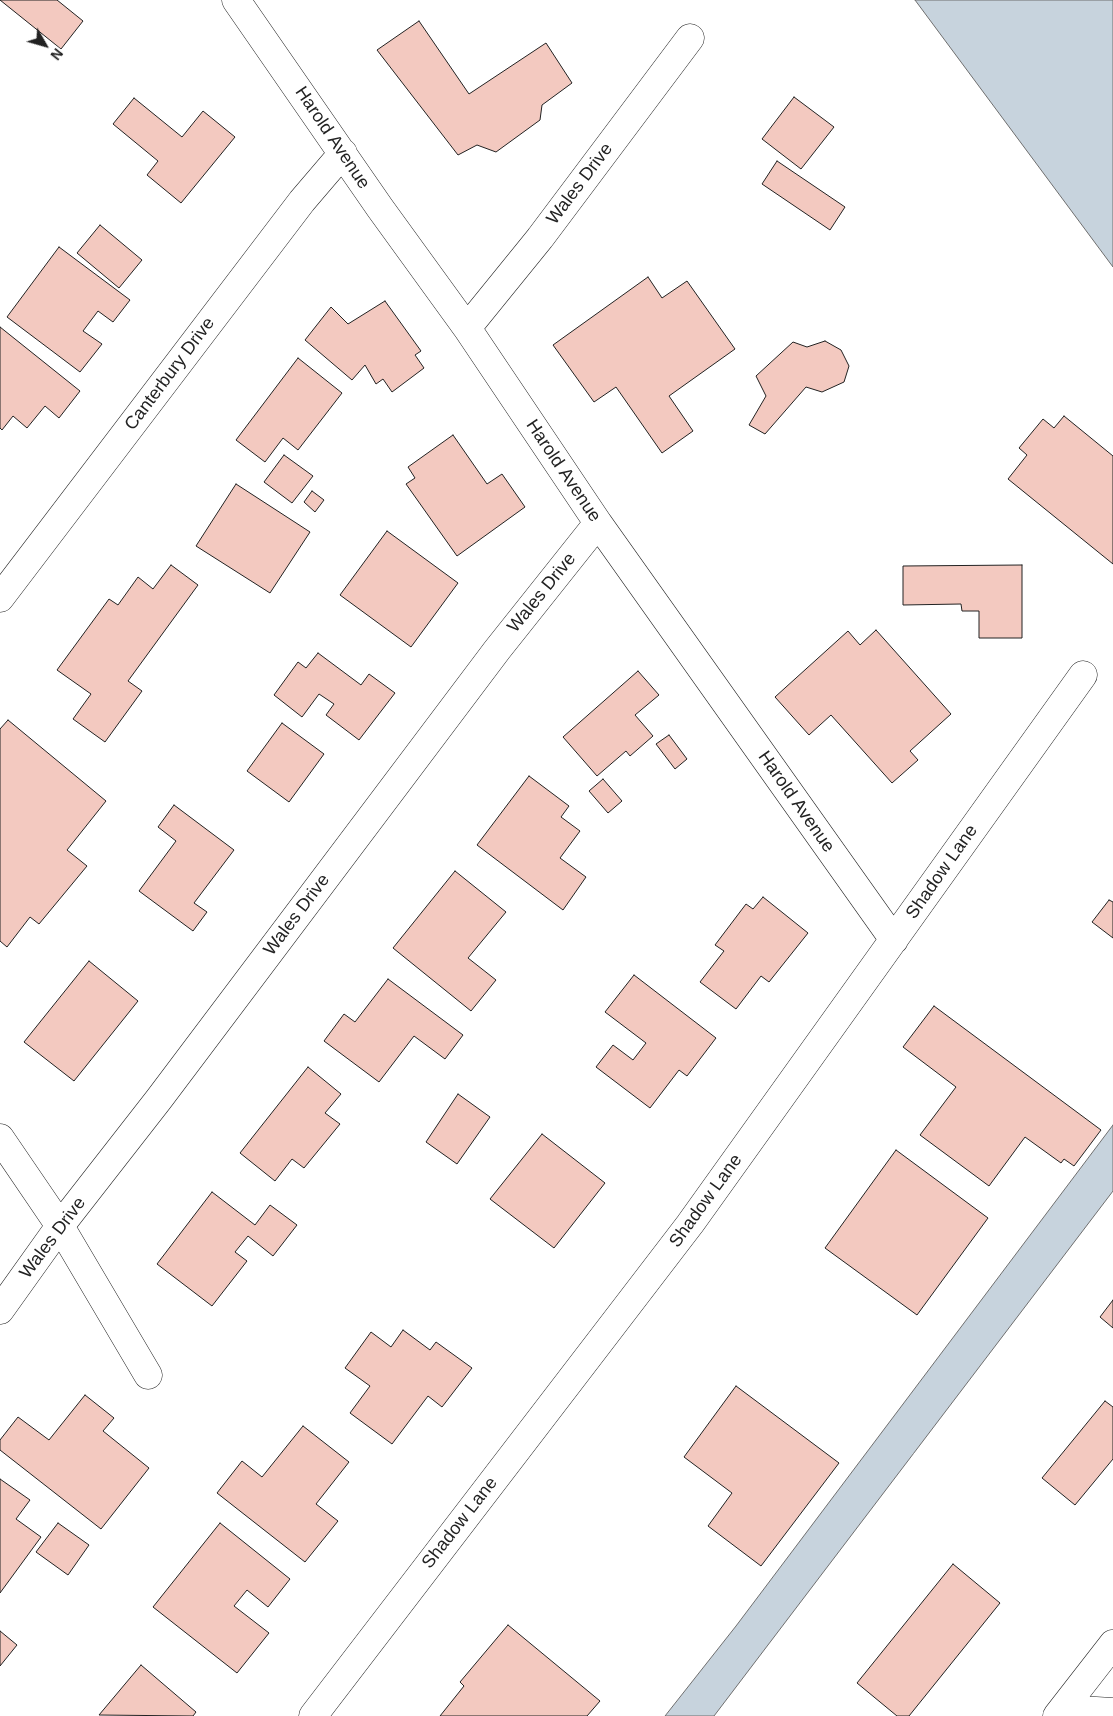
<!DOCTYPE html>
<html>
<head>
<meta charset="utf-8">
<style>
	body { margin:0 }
	#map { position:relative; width:1113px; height:1716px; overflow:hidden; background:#fff; font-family:Helvetica,sans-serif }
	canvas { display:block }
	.north { position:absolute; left:20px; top:20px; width:50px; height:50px; -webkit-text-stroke:4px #fff; paint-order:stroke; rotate:128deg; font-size:14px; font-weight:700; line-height:20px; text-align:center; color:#222 }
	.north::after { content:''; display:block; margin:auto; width:18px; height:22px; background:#222; clip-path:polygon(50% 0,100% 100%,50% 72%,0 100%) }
</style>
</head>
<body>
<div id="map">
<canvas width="1113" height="1716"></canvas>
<div class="north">N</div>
</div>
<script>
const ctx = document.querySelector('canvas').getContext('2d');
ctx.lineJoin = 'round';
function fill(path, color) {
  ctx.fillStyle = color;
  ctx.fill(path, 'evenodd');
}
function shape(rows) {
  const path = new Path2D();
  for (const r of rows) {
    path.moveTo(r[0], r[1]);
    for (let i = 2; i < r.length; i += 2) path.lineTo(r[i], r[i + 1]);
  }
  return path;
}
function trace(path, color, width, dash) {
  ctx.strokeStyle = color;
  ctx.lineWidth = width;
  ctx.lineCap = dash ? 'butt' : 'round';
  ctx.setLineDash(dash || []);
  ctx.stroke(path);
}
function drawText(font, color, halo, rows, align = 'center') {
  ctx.font = font + ' Helvetica,sans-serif';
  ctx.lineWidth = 4;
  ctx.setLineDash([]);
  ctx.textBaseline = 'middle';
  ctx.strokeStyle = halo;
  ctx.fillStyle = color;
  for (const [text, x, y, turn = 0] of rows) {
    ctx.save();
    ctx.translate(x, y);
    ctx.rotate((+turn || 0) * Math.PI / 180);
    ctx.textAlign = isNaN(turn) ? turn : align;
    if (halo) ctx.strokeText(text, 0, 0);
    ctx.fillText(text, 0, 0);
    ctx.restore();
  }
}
const water = shape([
	[915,0,1113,0,1113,267,915,0],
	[1113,1125,1113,1191,714,1716,665,1716,736,1626,1113,1125]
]);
fill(water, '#c7d3dd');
trace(water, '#6f6f6f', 1);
const building = shape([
	[0,0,57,0,83,21,61,49,0,0],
	[419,21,469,94,546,43,572,83,542,105,540,120,496,152,477,145,458,155,377,50,419,21],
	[794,97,834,127,801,169,762,139,794,97],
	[134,98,182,137,203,111,235,137,181,203,147,175,158,161,113,124,134,98],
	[777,161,845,207,830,230,762,184,777,161],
	[100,225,142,260,119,288,77,253,100,225],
	[59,247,130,300,113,322,98,311,83,331,102,344,80,372,7,317,59,247],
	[648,277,662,298,687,281,735,349,669,396,693,431,662,453,616,387,594,402,553,345,648,277],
	[385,301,421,351,415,355,424,368,392,392,383,379,376,384,365,365,352,380,305,340,331,307,348,324,385,301],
	[0,327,80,391,59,418,45,406,27,428,13,416,2,430,0,428,0,327],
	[825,341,841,350,849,366,844,382,822,392,806,387,765,434,749,425,766,396,756,376,793,342,807,347,825,341],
	[298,358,342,393,298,450,283,438,265,462,236,440,298,358],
	[1064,416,1113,456,1113,564,1008,479,1027,455,1019,448,1043,419,1054,428,1064,416],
	[453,435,487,484,502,474,525,507,457,556,406,484,415,478,408,467,453,435],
	[284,455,313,476,292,503,264,482,284,455],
	[236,484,310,532,270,593,196,546,236,484],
	[312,491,324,500,315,512,304,502,312,491],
	[387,531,458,583,411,647,340,595,387,531],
	[171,565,198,585,128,681,142,691,105,742,73,719,91,694,57,670,109,599,118,605,138,577,153,589,171,565],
	[1022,565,1022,638,979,638,979,611,962,611,961,604,903,605,903,566,1022,565],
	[876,630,951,714,910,751,918,760,892,783,831,715,809,735,775,697,848,631,860,645,876,630],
	[318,653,361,685,369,674,395,693,359,740,326,715,334,704,319,694,302,717,274,695,298,662,306,668,318,653],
	[638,671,659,695,635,715,653,736,630,756,626,751,597,776,563,737,638,671],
	[8,720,106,801,67,850,87,866,39,924,30,917,7,947,0,941,0,729,8,720],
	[282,723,324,754,289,802,247,771,282,723],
	[669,735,687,759,675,769,656,744,669,735],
	[529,776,569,806,561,817,580,831,560,858,586,877,563,910,477,845,529,776],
	[603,779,622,801,608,813,589,791,603,779],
	[174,805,234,850,194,903,207,912,193,931,139,891,176,841,158,827,174,805],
	[455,871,506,912,468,958,496,980,471,1011,393,948,455,871],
	[763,897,808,933,769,982,761,976,736,1009,700,982,724,951,715,945,746,904,753,909,763,897],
	[1109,900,1113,902,1113,938,1092,922,1109,900],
	[89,961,138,1001,74,1081,24,1042,89,961],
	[634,975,716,1038,687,1076,679,1070,650,1108,596,1067,613,1045,633,1060,646,1043,605,1012,634,975],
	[388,979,463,1035,445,1059,414,1036,379,1082,324,1041,344,1014,355,1022,388,979],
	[934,1006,1101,1130,1074,1166,1064,1159,1061,1163,1025,1137,989,1186,920,1135,956,1087,903,1047,934,1006],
	[308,1067,341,1094,325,1113,340,1124,304,1168,292,1159,275,1181,240,1153,308,1067],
	[458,1094,490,1117,457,1164,426,1142,458,1094],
	[542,1134,605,1183,554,1248,490,1199,542,1134],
	[896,1150,988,1218,917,1315,825,1248,896,1150],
	[212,1192,255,1225,270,1205,297,1225,273,1256,248,1236,235,1252,247,1261,212,1306,157,1264,212,1192],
	[1113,1300,1113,1328,1100,1317,1113,1300],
	[403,1330,430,1350,436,1342,472,1368,442,1407,428,1396,392,1444,350,1413,370,1386,345,1368,371,1332,391,1347,403,1330],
	[736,1386,839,1463,761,1566,708,1526,732,1493,684,1457,736,1386],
	[85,1395,114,1418,103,1431,149,1468,101,1529,0,1450,0,1440,18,1417,49,1440,85,1395],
	[1105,1401,1113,1407,1113,1459,1075,1505,1042,1478,1105,1401],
	[303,1426,349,1462,316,1504,338,1521,305,1562,217,1493,242,1461,262,1477,303,1426],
	[0,1479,30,1500,16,1519,41,1537,0,1593,0,1479],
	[58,1523,89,1545,68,1575,36,1552,58,1523],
	[220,1523,290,1579,268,1607,247,1590,234,1606,269,1633,237,1673,153,1607,220,1523],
	[953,1564,1000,1603,909,1716,897,1716,857,1683,953,1564],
	[508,1625,600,1701,587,1716,440,1716,464,1686,460,1682,508,1625],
	[0,1631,17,1645,0,1666,0,1631],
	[141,1665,196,1712,193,1716,99,1715,141,1665]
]);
fill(building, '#f3c9c0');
trace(building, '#222', 1);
const minor = shape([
	[236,0,380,208,467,328,598,523,894,940],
	[467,328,540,238,690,38],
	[0,598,302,201,343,153],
	[0,1138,60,1226,148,1375],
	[0,1310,60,1226,159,1099,497,650,598,523],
	[1063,1709,1113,1712],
	[313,1716,690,1224,1083,675],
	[1057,1716,1113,1644]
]);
trace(minor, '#222', 29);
trace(minor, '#fff', 28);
drawText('18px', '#222', '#fff', [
	["Harold Avenue",332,138,56],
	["Wales Drive",580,184,-53],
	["Canterbury Drive",170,374,-53],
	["Harold Avenue",563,471,56],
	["Wales Drive",542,593,-51],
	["Harold Avenue",796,802,55],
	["Shadow Lane",942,872,-55],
	["Wales Drive",297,915,-53],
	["Shadow Lane",706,1201,-54],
	["Wales Drive",53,1238,-53],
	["Shadow Lane",460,1523,-52]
]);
</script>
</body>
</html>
